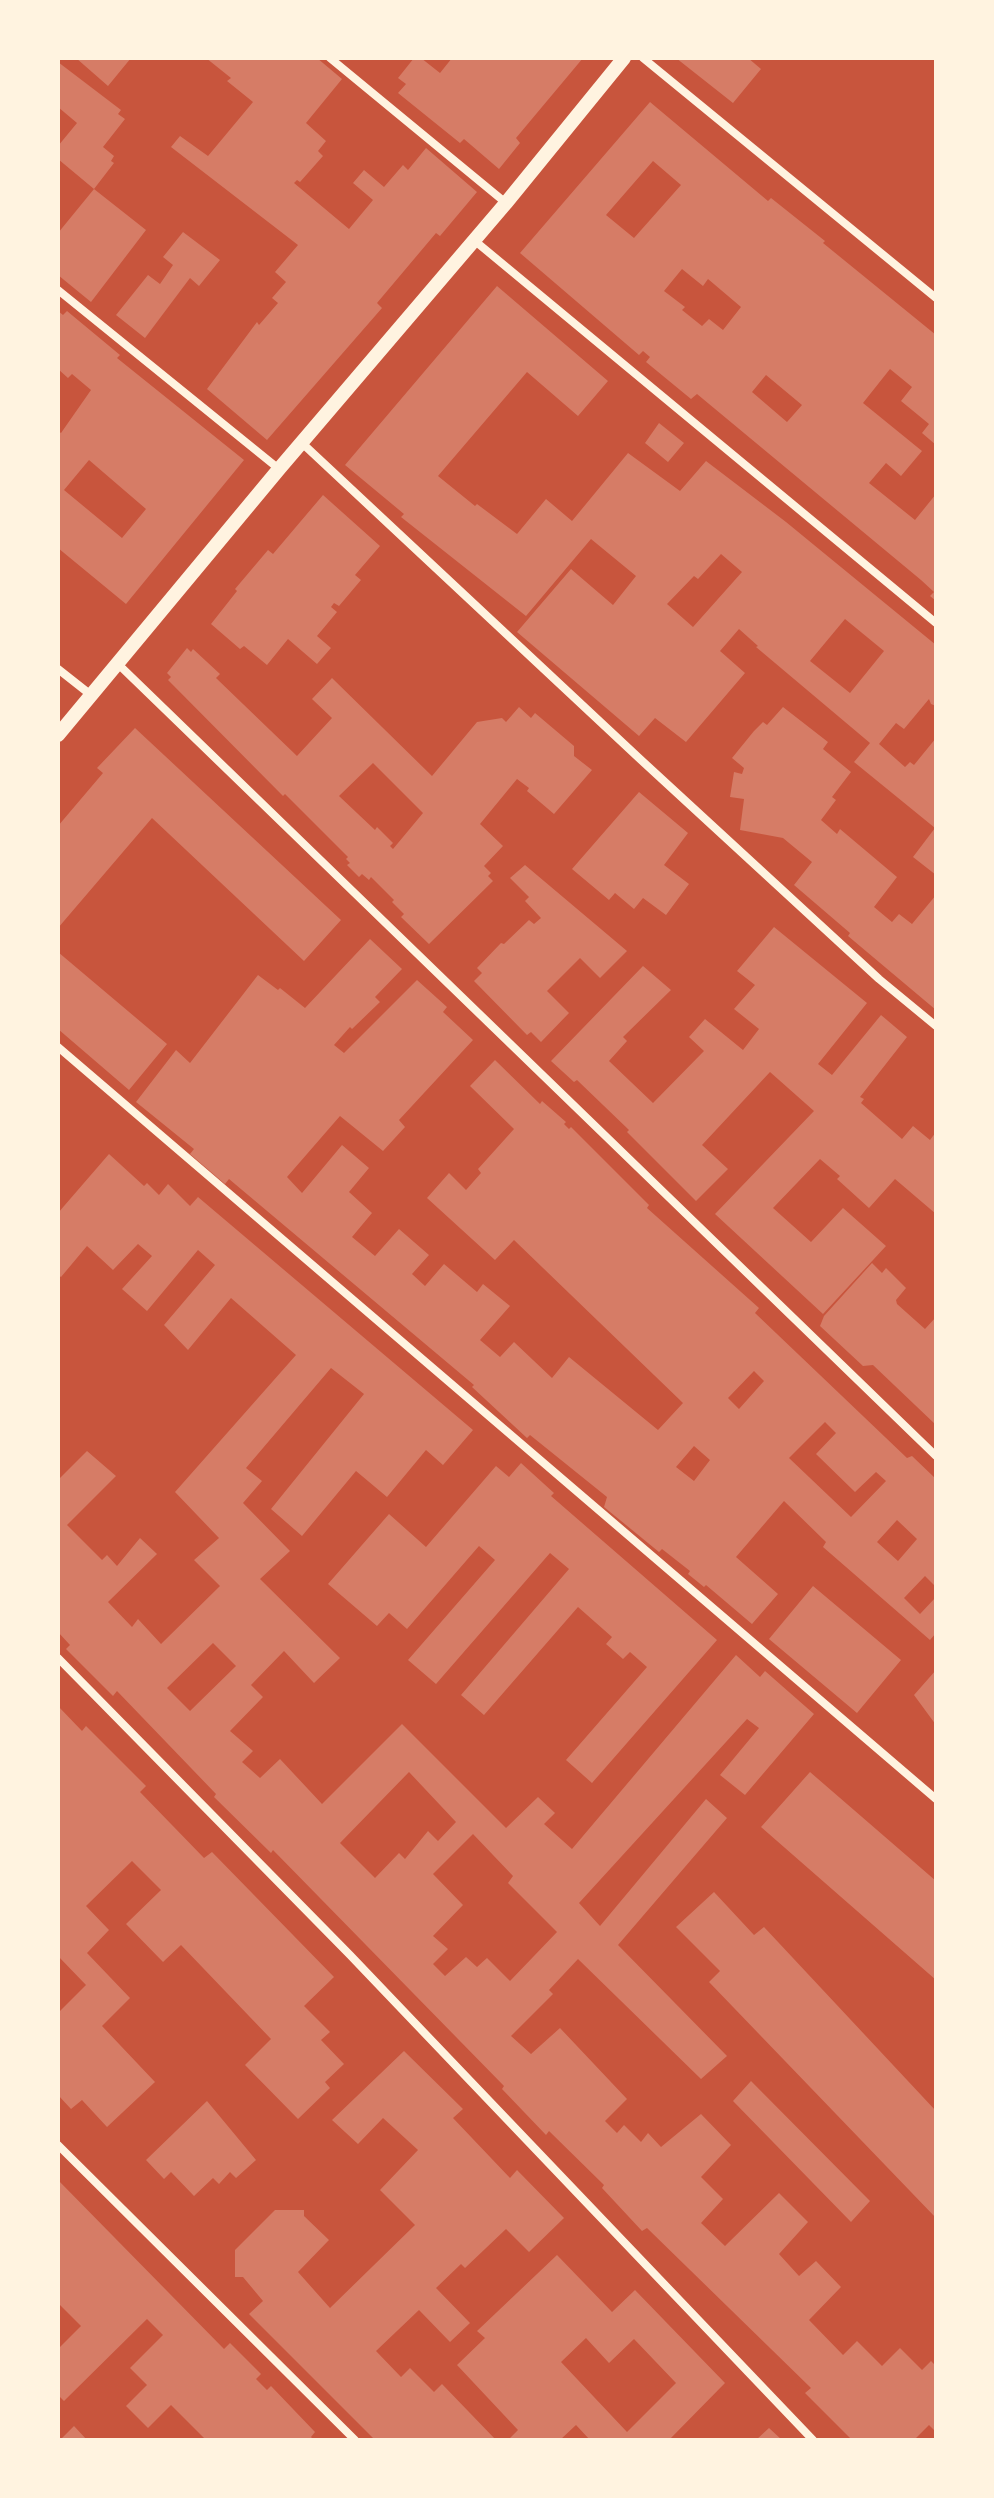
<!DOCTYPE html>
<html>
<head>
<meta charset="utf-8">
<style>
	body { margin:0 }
	#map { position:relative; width:994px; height:2498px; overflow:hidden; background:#c8553d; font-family:"PT Sans Narrow",sans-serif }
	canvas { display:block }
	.frame { position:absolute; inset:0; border:60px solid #fff3e0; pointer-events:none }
</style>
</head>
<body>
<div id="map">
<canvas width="994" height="2498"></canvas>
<div class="frame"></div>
</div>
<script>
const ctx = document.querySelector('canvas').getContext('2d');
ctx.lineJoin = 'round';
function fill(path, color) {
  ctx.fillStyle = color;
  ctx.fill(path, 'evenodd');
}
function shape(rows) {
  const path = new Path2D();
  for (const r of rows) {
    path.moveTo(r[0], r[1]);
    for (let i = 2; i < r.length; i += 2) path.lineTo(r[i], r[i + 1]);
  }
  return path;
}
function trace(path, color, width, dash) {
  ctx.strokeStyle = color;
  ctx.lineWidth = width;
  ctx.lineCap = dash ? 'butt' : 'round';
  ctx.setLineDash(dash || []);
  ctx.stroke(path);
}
fill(shape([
	[76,58,131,58,108,86],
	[206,58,317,58,342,79,306,123,326,141,318,151,323,156,300,182,297,180,294,183,349,229,373,200,353,183,364,170,384,187,403,165,408,170,426,148,477,192,440,236,436,233,377,303,382,308,267,440,207,389,257,322,259,325,278,303,272,298,286,282,275,272,298,245,171,147,180,136,208,156,253,102,227,81,231,78],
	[414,58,421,58,440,73,452,58,583,58,516,138,520,143,499,169,464,139,460,143,398,93,406,84,398,78],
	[676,58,748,58,761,69,733,103],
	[58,62,121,110,118,114,125,119,103,147,114,156,111,161,114,163,94,189,58,159,58,146,77,123,58,107],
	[650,102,768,201,771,198,825,241,823,243,936,335,936,445,922,433,929,424,901,401,912,387,890,369,863,403,922,451,901,476,886,463,869,483,915,520,936,494,936,601,930,596,934,592,921,580,697,394,691,399,646,362,650,357,643,351,639,355,520,253],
	[653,161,681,185,634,238,606,215],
	[682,269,703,286,708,279,741,307,723,330,709,319,702,326,682,310,685,307,664,291],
	[766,375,802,405,787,422,752,392],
	[94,189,146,230,91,302,58,275,58,233],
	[183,232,220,260,199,286,190,278,145,338,116,315,148,275,160,284,173,265,163,257],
	[497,286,608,381,578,416,527,372,438,476,475,506,477,504,517,534,546,499,572,521,628,453,680,491,706,461,786,522,936,645,936,706,931,704,929,699,904,729,896,723,879,744,905,767,910,762,914,765,936,738,936,875,913,857,935,828,854,762,870,743,756,647,758,646,739,629,720,651,745,673,686,742,655,718,639,736,517,632,571,569,613,605,636,576,591,539,526,616,401,517,404,514,345,465],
	[721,554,742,572,693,627,667,604,694,576,698,579],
	[845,619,884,651,850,693,810,661],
	[58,311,63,315,67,311,120,355,117,358,244,460,126,604,58,548,58,431,61,433,91,390,72,374,68,378,58,369],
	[89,460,146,509,122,538,64,490],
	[659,423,684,443,668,462,645,443],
	[323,495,380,546,355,575,361,580,339,606,334,603,331,607,337,612,317,636,331,648,317,664,288,639,267,665,244,646,240,649,211,624,237,591,235,589,268,550,273,554],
	[187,648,191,652,193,649,220,674,216,678,297,756,332,718,312,699,332,678,432,776,477,722,502,718,506,722,519,707,531,718,535,713,574,746,574,756,592,770,554,814,527,791,529,788,517,779,480,824,503,846,484,866,491,873,488,876,493,881,429,944,401,917,404,914,392,902,394,900,371,877,369,880,362,874,359,877,347,865,350,863,346,859,348,857,285,794,283,796,168,680,171,677,167,673],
	[373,763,423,813,393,849,390,846,393,843,377,827,375,830,339,796],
	[783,707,828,742,823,749,851,772,832,797,836,800,821,820,837,834,840,829,897,877,874,907,892,922,899,914,912,924,936,895,936,1010,848,936,850,933,794,885,812,862,783,838,740,830,744,799,730,797,734,772,742,774,744,768,732,758,754,731,763,722,767,725],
	[135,728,341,920,304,961,152,818,58,928,58,826,103,773,97,768],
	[639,792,688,833,664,865,689,884,666,915,643,898,634,909,615,893,609,900,572,869],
	[525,865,627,951,600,978,580,958,547,991,569,1013,541,1042,531,1032,527,1035,474,981,482,973,477,968,501,943,504,944,529,920,534,924,541,918,525,901,529,897,510,878],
	[774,927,867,1003,818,1064,832,1075,881,1015,907,1037,860,1097,864,1099,861,1103,902,1139,913,1126,930,1140,936,1132,936,1214,895,1179,869,1208,837,1179,840,1176,820,1159,773,1208,811,1242,843,1208,886,1246,823,1314,715,1214,814,1111,770,1072,702,1145,728,1169,696,1201,627,1132,629,1130,577,1080,574,1082,551,1061,643,966,671,990,623,1037,627,1041,609,1061,653,1103,704,1051,689,1037,705,1019,743,1050,759,1029,734,1009,755,985,737,971],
	[370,939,402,969,375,997,380,1002,352,1029,350,1027,334,1045,344,1053,417,980,447,1007,443,1012,473,1040,399,1120,405,1127,383,1151,340,1116,287,1177,302,1193,342,1145,369,1168,349,1192,372,1213,352,1237,375,1256,399,1229,429,1255,412,1274,425,1286,444,1264,477,1292,483,1284,510,1306,480,1340,500,1357,514,1342,552,1378,569,1357,658,1430,683,1403,514,1240,495,1260,427,1198,449,1173,466,1190,481,1173,478,1169,514,1129,470,1086,495,1060,540,1104,542,1101,566,1122,564,1124,569,1129,571,1127,649,1205,647,1208,759,1308,755,1313,907,1458,912,1456,936,1479,936,1587,925,1576,904,1598,920,1614,936,1597,936,1633,930,1640,823,1547,826,1542,784,1501,736,1557,778,1594,752,1624,706,1585,704,1587,688,1574,690,1571,662,1549,659,1552,604,1507,607,1497,530,1435,527,1438,472,1387,474,1385,229,1179,225,1184,190,1154,194,1149,136,1102,176,1050,190,1063,258,975,278,990,280,988,305,1008],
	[754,1371,764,1381,739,1409,728,1398],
	[825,1422,836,1433,816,1454,855,1492,876,1472,886,1481,851,1517,789,1458],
	[694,1446,710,1460,694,1481,676,1467],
	[897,1520,917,1539,898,1561,877,1542],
	[58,952,167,1044,129,1090,58,1029],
	[109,1154,144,1186,147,1183,159,1195,168,1184,190,1206,198,1197,473,1430,443,1465,426,1450,387,1497,356,1471,302,1536,271,1509,364,1394,331,1368,246,1468,262,1481,243,1503,290,1551,260,1579,340,1658,314,1683,284,1651,251,1685,263,1697,230,1731,253,1751,242,1762,260,1778,280,1759,322,1804,402,1724,506,1828,538,1797,555,1813,544,1824,572,1849,736,1655,760,1677,765,1671,814,1714,745,1795,720,1775,759,1728,747,1719,579,1903,600,1926,706,1799,727,1818,618,1945,727,2056,701,2079,578,1959,549,1990,553,1994,511,2036,531,2054,560,2028,627,2099,605,2121,617,2133,624,2125,641,2142,648,2133,661,2147,701,2114,731,2145,701,2177,723,2199,701,2223,725,2246,779,2193,808,2222,779,2254,799,2276,816,2261,841,2287,809,2320,843,2355,857,2341,882,2366,900,2348,922,2370,931,2361,936,2366,936,2432,929,2425,914,2440,852,2440,805,2393,811,2388,647,2228,642,2231,602,2188,604,2185,549,2131,546,2135,502,2089,504,2086,273,1850,271,1853,214,1797,216,1794,117,1691,113,1696,66,1649,70,1645,58,1632,58,1480,87,1451,116,1476,67,1525,102,1560,107,1555,117,1566,140,1538,157,1554,108,1602,132,1627,138,1619,161,1644,220,1586,194,1560,219,1538,175,1492,296,1355,231,1298,188,1350,164,1325,215,1265,198,1250,147,1311,122,1289,152,1256,138,1244,113,1270,87,1246,61,1277,58,1275,58,1213],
	[213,1643,236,1666,190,1711,167,1688],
	[409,1772,456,1822,438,1841,428,1831,405,1859,399,1853,375,1878,340,1843],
	[473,1834,513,1876,508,1883,557,1932,510,1981,487,1958,477,1967,466,1957,445,1976,433,1964,448,1949,433,1936,463,1905,433,1874],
	[872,1263,882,1273,886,1268,906,1288,896,1300,897,1304,925,1329,936,1317,936,1425,873,1365,863,1366,820,1326,824,1316],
	[521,1463,554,1493,551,1496,717,1640,592,1783,566,1760,647,1667,630,1652,623,1659,606,1644,612,1637,578,1607,484,1715,461,1695,569,1569,550,1553,436,1684,408,1660,495,1560,479,1546,407,1629,389,1613,377,1626,328,1584,389,1514,426,1547,496,1466,509,1477],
	[813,1586,901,1660,857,1713,769,1639],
	[936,1670,936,1725,914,1695],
	[58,1706,82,1731,86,1726,146,1786,140,1792,204,1858,212,1852,334,1977,304,2006,330,2032,321,2040,344,2064,325,2082,330,2088,298,2119,245,2065,271,2039,181,1945,163,1962,126,1924,161,1890,132,1861,86,1906,109,1930,87,1953,130,1998,102,2026,155,2082,107,2127,82,2100,71,2109,58,2095,58,2013,86,1985,58,1956],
	[810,1772,936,1881,936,1980,761,1827],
	[714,1892,754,1935,764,1927,936,2111,936,2218,709,1982,720,1971,676,1927],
	[404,2051,463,2109,453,2118,510,2178,517,2170,564,2218,529,2252,506,2229,465,2268,461,2264,436,2288,470,2323,450,2342,419,2310,376,2351,401,2377,410,2368,434,2392,442,2384,496,2440,375,2440,249,2314,263,2301,243,2277,235,2277,235,2250,275,2210,304,2210,304,2216,329,2240,298,2272,330,2308,415,2225,380,2190,418,2150,383,2118,358,2144,332,2120],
	[751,2081,870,2201,851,2222,733,2101],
	[207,2101,256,2160,236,2178,230,2172,219,2184,213,2178,194,2196,171,2172,164,2179,146,2160],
	[58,2180,224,2349,230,2343,261,2374,256,2379,267,2390,271,2386,315,2432,311,2437,314,2440,206,2440,171,2405,148,2428,126,2406,147,2385,130,2368,163,2335,147,2319,64,2401,58,2395,58,2349,81,2326,58,2303],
	[557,2255,612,2312,635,2290,725,2383,669,2440,590,2440,576,2425,560,2440,508,2440,518,2430,457,2365,485,2338,477,2331],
	[586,2338,609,2363,634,2339,676,2383,627,2432,561,2362],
	[74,2426,87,2440,60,2440],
	[769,2428,782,2440,756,2440]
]), '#d67c66');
trace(shape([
	[330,58,506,203],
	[643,58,936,298],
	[475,241,936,623],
	[58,290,279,469],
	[302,443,640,759,879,979,936,1026],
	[117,663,936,1456],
	[58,669,91,695],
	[58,1047,936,1799],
	[58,1658,350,1955,813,2440],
	[58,2145,355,2440]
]), '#fff3e0', 8);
trace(shape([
	[58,735,279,469,506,203,624,58]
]), '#fff3e0', 14);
</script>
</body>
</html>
